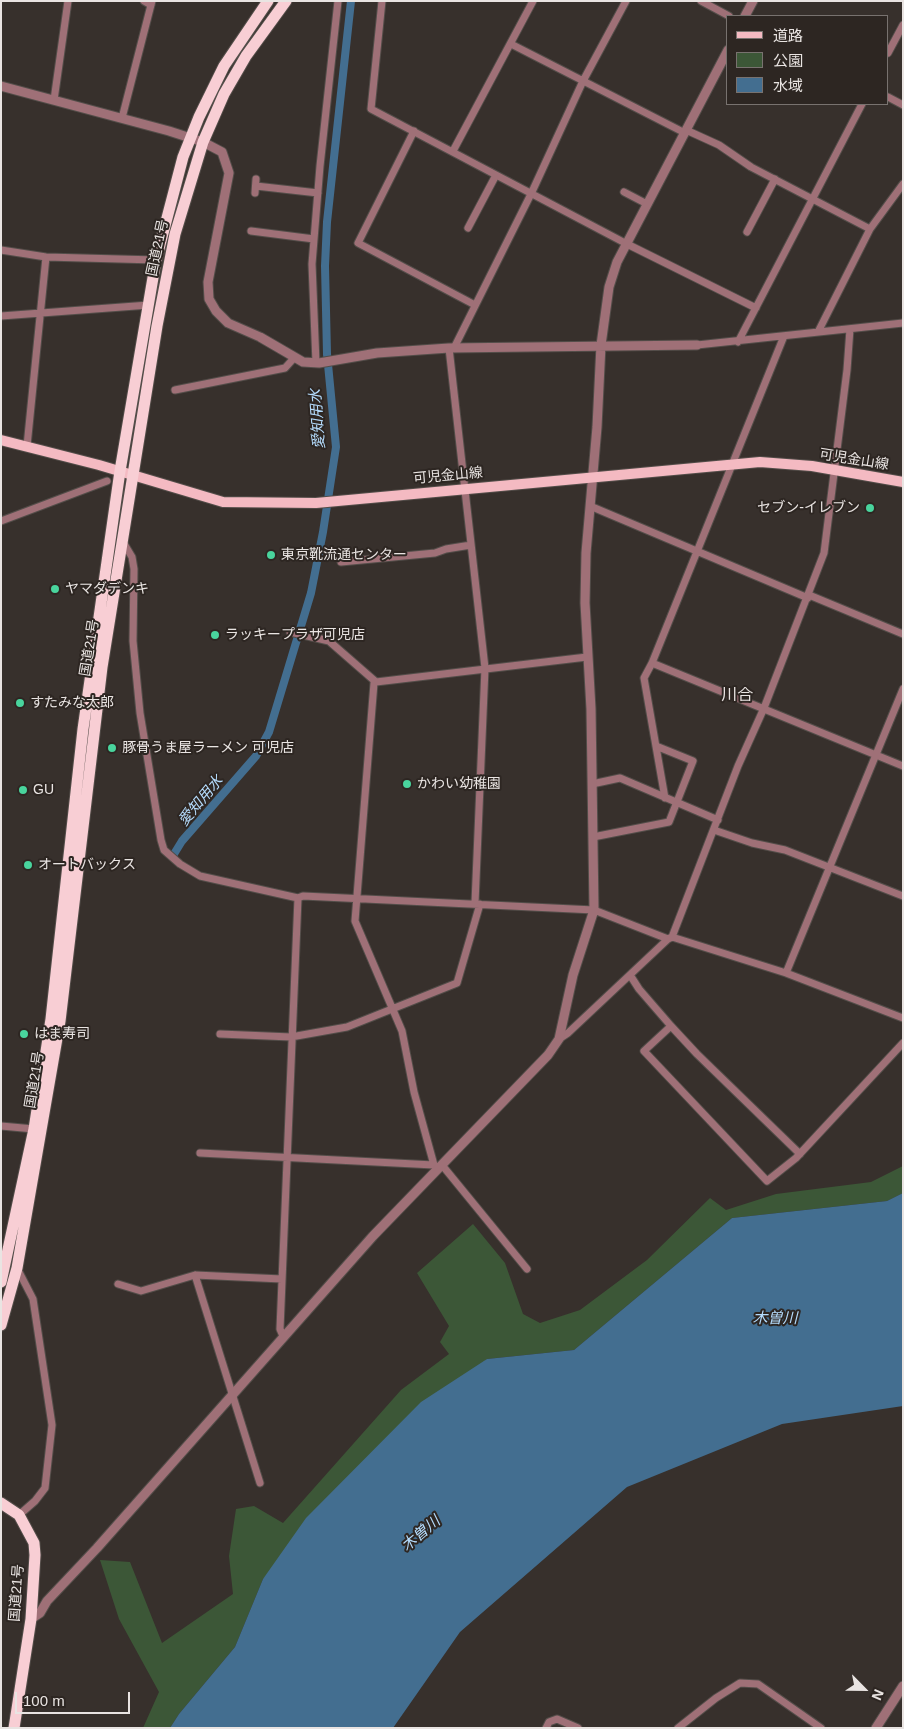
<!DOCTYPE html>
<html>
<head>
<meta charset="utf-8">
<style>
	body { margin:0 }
	#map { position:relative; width:904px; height:1729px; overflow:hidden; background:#37302c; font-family:Helvetica,"Noto Sans JP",sans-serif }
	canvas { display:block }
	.frame { position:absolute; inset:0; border:2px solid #e9e4e2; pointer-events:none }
	.legend { position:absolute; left:726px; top:15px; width:162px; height:90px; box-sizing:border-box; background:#2d2622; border:1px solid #78726f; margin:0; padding:6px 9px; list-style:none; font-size:15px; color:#e9e4e2 }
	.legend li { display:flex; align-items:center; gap:10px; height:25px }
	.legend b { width:25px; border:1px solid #78726f }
	.north { position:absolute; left:839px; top:1664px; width:50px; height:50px; -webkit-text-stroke:4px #2d2622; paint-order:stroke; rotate:113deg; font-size:14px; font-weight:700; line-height:20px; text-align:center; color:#e9e4e2 }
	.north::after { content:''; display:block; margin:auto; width:18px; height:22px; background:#e9e4e2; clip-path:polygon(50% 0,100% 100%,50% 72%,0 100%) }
	.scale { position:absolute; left:15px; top:1692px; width:115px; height:22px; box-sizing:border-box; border:2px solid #e9e4e2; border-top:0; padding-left:6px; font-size:15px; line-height:18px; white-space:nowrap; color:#e9e4e2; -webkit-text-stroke:4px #2d2622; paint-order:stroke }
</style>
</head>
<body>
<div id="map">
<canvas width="904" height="1729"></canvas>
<div class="frame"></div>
<ul class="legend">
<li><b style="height:6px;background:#f4bac2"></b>道路</li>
<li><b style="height:14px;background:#3c5737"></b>公園</li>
<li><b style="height:14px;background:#436e90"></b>水域</li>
</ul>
<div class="north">N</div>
<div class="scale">100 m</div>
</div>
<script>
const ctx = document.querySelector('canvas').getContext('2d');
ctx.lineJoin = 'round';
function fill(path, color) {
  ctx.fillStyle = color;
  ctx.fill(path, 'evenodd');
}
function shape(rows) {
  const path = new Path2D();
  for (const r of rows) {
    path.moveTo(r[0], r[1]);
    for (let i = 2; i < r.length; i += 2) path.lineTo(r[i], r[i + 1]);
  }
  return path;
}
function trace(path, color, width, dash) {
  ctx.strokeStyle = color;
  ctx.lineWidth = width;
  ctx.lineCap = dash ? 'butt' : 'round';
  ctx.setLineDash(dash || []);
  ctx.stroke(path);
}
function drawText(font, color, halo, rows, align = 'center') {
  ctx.font = font + ' Helvetica,"Noto Sans JP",sans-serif';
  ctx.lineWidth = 4;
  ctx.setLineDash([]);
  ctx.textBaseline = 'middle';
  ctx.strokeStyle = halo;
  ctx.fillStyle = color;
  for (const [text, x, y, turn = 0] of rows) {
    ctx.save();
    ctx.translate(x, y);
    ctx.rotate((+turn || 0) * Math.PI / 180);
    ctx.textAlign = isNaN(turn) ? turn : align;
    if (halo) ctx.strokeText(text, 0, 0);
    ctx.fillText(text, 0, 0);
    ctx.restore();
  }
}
fill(shape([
	[903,1166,903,1193,887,1201,732,1218,574,1350,487,1359,263,1579,235,1647,179,1714,170,1728,143,1728,159,1692,119,1619,100,1560,130,1562,162,1643,233,1594,229,1556,236,1509,254,1506,283,1523,401,1390,449,1354,440,1342,449,1326,417,1273,473,1224,505,1263,523,1314,540,1323,580,1310,647,1260,710,1198,726,1210,776,1194,871,1182]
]), '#3c5737');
fill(shape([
	[903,1193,903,1406,782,1424,627,1487,460,1632,393,1728,170,1728,179,1714,235,1647,263,1579,306,1518,421,1402,487,1359,574,1350,732,1218,887,1201]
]), '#436e90');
trace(shape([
	[174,854,182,841,256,756,269,732,311,593,323,532,336,447,327,354,325,266,327,222,351,1]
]), '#436e90', 8);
const minor = shape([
	[144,1,151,5],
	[382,1,371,109,627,244,756,308],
	[701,1,729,16],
	[511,44,685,133],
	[888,53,903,25],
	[888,97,903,105],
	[54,100,68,1],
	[122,118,152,1],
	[686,130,719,145,751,167,870,229],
	[414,131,358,243,475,305],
	[453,151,533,1],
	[256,186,318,193],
	[624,192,647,204],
	[255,193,256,179],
	[468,228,496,175],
	[251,231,314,239],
	[747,232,775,179],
	[1,250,46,257,156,260],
	[1,316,149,305],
	[818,332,870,229,903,184],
	[784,336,652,663,903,766],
	[738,342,862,104],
	[697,345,903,323],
	[449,348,485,668,475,903],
	[454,348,531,194,583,81,626,1],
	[316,363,312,264,320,166,338,1],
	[175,390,285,368,294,358],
	[27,446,46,257],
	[590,506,808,598],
	[1,521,107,481],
	[123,542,132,557,134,569,133,641,140,713,161,840,164,850,180,864,200,876,298,898,303,896,594,910,668,939,672,937,786,973,903,1018],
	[341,562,435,553,446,549,471,545],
	[809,595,903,634],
	[290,632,329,641,376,682,587,657],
	[652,663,644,678,665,798],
	[376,682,374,683,355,921,402,1031,414,1092,434,1165,438,1169],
	[592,784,620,778,718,820],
	[714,830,752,843,785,850,903,896],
	[593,837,669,822,693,761,656,746],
	[672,937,738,766,764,708,824,553,847,370,850,329],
	[786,973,903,689],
	[630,975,639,989,671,1026,644,1051,767,1181,796,1158,903,1043],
	[671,1026,697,1054,800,1154],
	[220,1034,291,1037,347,1027,457,983,480,904],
	[559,1039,568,1033,668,939],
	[1,1126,34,1129],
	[200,1153,434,1165],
	[442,1165,527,1269],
	[17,1268,33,1299,52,1425,45,1488,35,1501,19,1515],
	[195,1275,260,1483],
	[118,1284,141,1291,195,1275,282,1279],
	[283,1336,280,1329,298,898],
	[546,1728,549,1722,557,1719,578,1728],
	[678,1728,716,1698,740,1683,758,1684,821,1728]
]);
const tertiary = shape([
	[745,16,753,1],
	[1,86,169,131,203,142,222,152,229,173,208,282,209,299,216,311,228,323,260,337,303,362,319,363,377,353,449,348,697,345],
	[31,1619,40,1613,47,1601,97,1548,373,1236,548,1055,559,1039,573,975,594,910,591,709,585,603,586,553,597,427,601,345,609,287,617,262,728,50],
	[876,1728,903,1686]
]);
const primary = shape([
	[1,440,99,465,223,502,316,503,760,462,812,466,903,482]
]);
const trunk = shape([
	[1,1282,34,1129,51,1019,83,729,120,471,156,260,183,157,199,117,224,66,268,1],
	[1,1325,17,1268,60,1021,102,667,157,326,175,234,203,142,224,94,246,56,286,1],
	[1,1503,19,1515,34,1543,35,1555,31,1619,14,1728]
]);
trace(minor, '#534d49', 9);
trace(tertiary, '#534d49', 11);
trace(primary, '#534d49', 12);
trace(trunk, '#534d49', 13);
trace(minor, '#9f7077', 7);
trace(tertiary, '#9f7077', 9);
trace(primary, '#f4bac2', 10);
trace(trunk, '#f8ced4', 11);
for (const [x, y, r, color] of [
	[870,508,5,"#49d49d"],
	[271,555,5,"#49d49d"],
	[55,589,5,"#49d49d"],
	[215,635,5,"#49d49d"],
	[20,703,5,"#49d49d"],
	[112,748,5,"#49d49d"],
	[407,784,5,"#49d49d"],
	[23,790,5,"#49d49d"],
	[28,865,5,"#49d49d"],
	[24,1034,5,"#49d49d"]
]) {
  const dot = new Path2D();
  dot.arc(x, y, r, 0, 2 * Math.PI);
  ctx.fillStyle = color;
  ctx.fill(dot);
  trace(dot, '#2d2622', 2);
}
drawText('14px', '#e9e4e2', '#2d2622', [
	["国道21号",158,248,-78],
	["可児金山線",854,460,9],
	["可児金山線",448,476,-5],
	["国道21号",90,648,-81],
	["国道21号",35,1080,-81],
	["国道21号",17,1593,-86]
]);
drawText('14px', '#e9e4e2', '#2d2622', [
	["セブン-イレブン",860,508,"right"],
	["東京靴流通センター",281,555],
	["ヤマダデンキ",65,589],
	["ラッキープラザ可児店",225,635],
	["すたみな太郎",30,703],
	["豚骨うま屋ラーメン 可児店",122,748],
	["かわい幼稚園",417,784],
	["GU",33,790],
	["オートバックス",38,865],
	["はま寿司",34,1034]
], 'left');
drawText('italic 15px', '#b4dbfc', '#2d2622', [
	["愛知用水",318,419,-94],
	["愛知用水",201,801,-50],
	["木曽川",775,1319],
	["木曽川",421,1534,-40]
]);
drawText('16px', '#e9e4e2', '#2d2622', [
	["川合",737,696]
]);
</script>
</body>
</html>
